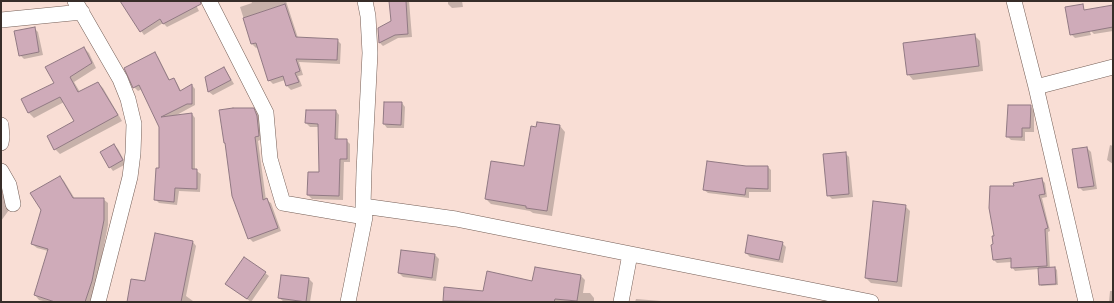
<!DOCTYPE html>
<html>
<head>
<meta charset="utf-8">
<style>
	body { margin:0 }
	#map { position:relative; width:1114px; height:303px; overflow:hidden; background:#f9ded5; font-family:"DM Sans",sans-serif }
	canvas { display:block }
	.frame { position:absolute; inset:0; border:2px solid #372d29; pointer-events:none }
</style>
</head>
<body>
<div id="map">
<canvas width="1114" height="303"></canvas>
<div class="frame"></div>
</div>
<script>
const ctx = document.querySelector('canvas').getContext('2d');
ctx.lineJoin = 'round';
function fill(path, color) {
  ctx.fillStyle = color;
  ctx.fill(path, 'evenodd');
}
function shape(rows) {
  const path = new Path2D();
  for (const r of rows) {
    path.moveTo(r[0], r[1]);
    for (let i = 2; i < r.length; i += 2) path.lineTo(r[i], r[i + 1]);
  }
  return path;
}
function trace(path, color, width, dash) {
  ctx.strokeStyle = color;
  ctx.lineWidth = width;
  ctx.lineCap = dash ? 'butt' : 'round';
  ctx.setLineDash(dash || []);
  ctx.stroke(path);
}
fill(shape([
	[121,1,194,1,199,11,167,27,163,23,144,35],
	[251,1,286,1,298,38,337,40,341,44,340,64,299,62,303,75,298,76,302,86,291,90,287,86,285,80,273,84,269,80,258,47,256,48,252,44,240,7,252,3],
	[390,1,409,1,412,37,398,38,383,46,380,43,379,28,392,22],
	[448,1,462,1,463,7,452,8,448,4],
	[1113,6,1113,31,1094,34,1091,31],
	[1083,10,1091,35,1075,38,1071,34],
	[34,28,38,32,43,55,24,59,20,55],
	[974,35,980,41,983,71,913,80,908,74],
	[84,48,89,53,96,68,74,82,80,92,98,83,103,88,122,121,60,154,55,149,76,121,64,102,34,118,29,113,22,100,55,83],
	[155,54,158,57,170,81,174,79,177,83,181,91,192,85,195,89,195,105,173,117,192,114,195,118,195,170,201,174,200,192,179,191,177,205,159,203,155,199,160,169,160,127,142,89,138,91,134,87],
	[224,68,227,72,234,84,213,95,209,92,206,77],
	[402,103,405,107,404,128,387,128,384,124],
	[1030,106,1034,110,1034,132,1025,132,1025,141,1011,140,1007,136],
	[253,109,257,113,261,120,262,139,258,141,266,200,271,203,281,231,253,242,249,238],
	[336,111,339,115,338,140,346,140,350,144,350,162,344,162,343,200,312,199,308,195,309,173,320,173,319,127,310,127,306,123],
	[560,126,565,132,552,216,533,213,530,211,491,204,486,199,525,167],
	[114,145,118,149,126,164,113,171,110,167],
	[1110,145,1113,146,1113,164,1107,160],
	[1087,148,1091,152,1097,189,1083,191,1079,187],
	[845,153,849,157,853,197,832,199,828,195],
	[746,167,768,167,771,170,771,192,749,192,749,198,708,193,704,190],
	[60,177,64,181,75,199,103,199,108,203,108,225,96,286,91,302,47,302,39,300,35,295,48,251,37,248,32,244],
	[1041,179,1045,183,1047,197,1042,198,1050,231,1048,232,1050,269,1055,268,1057,270,1058,285,1041,286,1040,284,1039,269,1015,271,1012,267,1012,262,997,263,994,260,995,236,1015,187],
	[1,192,6,197,9,210,1,221],
	[905,206,910,211,902,287,871,283,866,278],
	[749,236,782,243,786,247,783,263,750,257,746,253],
	[193,242,196,246,186,296,193,301,192,302,128,302,146,282],
	[402,251,435,255,439,259,436,281,403,277,399,273],
	[265,273,269,276,251,302,226,284],
	[581,276,585,280,583,293,590,293,594,298,594,302,445,302,444,301,533,282],
	[309,279,313,283,310,302,283,301,279,298],
	[1110,291,1113,291,1113,302,1109,302],
	[636,299,674,302,635,302],
	[682,301,696,302,682,302]
]), '#0003');
const building = shape([
	[120,1,200,1,201,4,163,24,160,19,140,32,120,1],
	[389,1,406,1,408,34,395,35,379,43,378,28,391,21,389,1],
	[285,4,296,37,338,39,337,60,296,59,300,71,295,73,299,82,286,86,283,76,268,81,256,43,251,44,243,18,285,4],
	[1083,4,1084,10,1113,5,1113,27,1070,35,1065,7,1083,4],
	[35,27,39,52,19,56,14,31,35,27],
	[975,34,979,66,907,75,903,43,975,34],
	[84,47,92,63,70,77,78,92,98,82,118,115,54,150,47,136,74,121,60,97,28,113,21,99,54,83,45,67,84,47],
	[155,52,169,80,174,78,180,91,192,84,192,104,187,104,161,117,192,113,192,169,197,169,197,189,175,188,174,202,154,200,156,168,159,168,159,127,139,85,133,88,124,68,155,52],
	[224,67,231,80,208,92,205,77,224,67],
	[384,102,402,102,401,125,383,124,384,102],
	[1008,105,1031,105,1030,128,1022,128,1022,137,1006,137,1008,105],
	[233,108,254,108,257,116,259,136,255,137,263,200,267,198,278,228,248,239,232,196,225,143,224,143,219,110,233,108],
	[306,110,336,110,335,139,347,139,347,159,340,159,339,196,307,195,308,172,319,172,318,124,305,123,306,110],
	[537,122,560,125,547,211,526,208,526,206,485,199,491,161,524,166,531,126,536,127,537,122],
	[114,144,123,160,109,168,100,152,114,144],
	[1087,147,1094,186,1078,188,1072,149,1087,147],
	[846,152,849,194,827,196,823,154,846,152],
	[707,161,746,166,768,166,768,189,746,188,745,195,703,190,707,161],
	[60,176,73,198,104,198,104,220,92,281,85,302,55,302,34,295,48,249,31,244,41,210,30,193,60,176],
	[1042,178,1045,194,1039,195,1048,228,1045,229,1047,266,1011,268,1011,258,993,260,991,245,993,244,992,236,994,236,989,208,990,186,1014,186,1013,183,1042,178],
	[873,201,906,205,897,282,865,278,873,201],
	[155,233,193,241,181,302,127,302,131,279,145,281,155,233],
	[748,235,783,242,779,260,745,253,748,235],
	[401,250,435,254,432,278,398,273,401,250],
	[244,257,266,272,247,299,225,284,244,257],
	[535,267,581,275,577,301,555,299,554,302,443,301,444,287,483,291,487,271,532,281,535,267],
	[1055,267,1056,284,1039,285,1038,268,1055,267],
	[281,275,309,278,306,302,278,298,281,275]
]);
fill(building, '#cfabb9');
trace(building, '#917983', 1);
const street = shape([
	[75,1,120,79,128,99,134,124,133,153,130,177,98,302],
	[209,1,266,113,270,159,283,203,365,217],
	[1014,1,1036,87,1086,302],
	[1,20,82,12],
	[1036,87,1113,67],
	[1,125,2,137,1,143],
	[1,171,9,185,13,204],
	[363,206,456,219,871,302],
	[348,302,365,217,363,206,364,171,370,53,368,16,365,1],
	[621,302,630,254]
]);
trace(street, '#755f57', 16);
trace(street, '#fff', 15);
</script>
</body>
</html>
